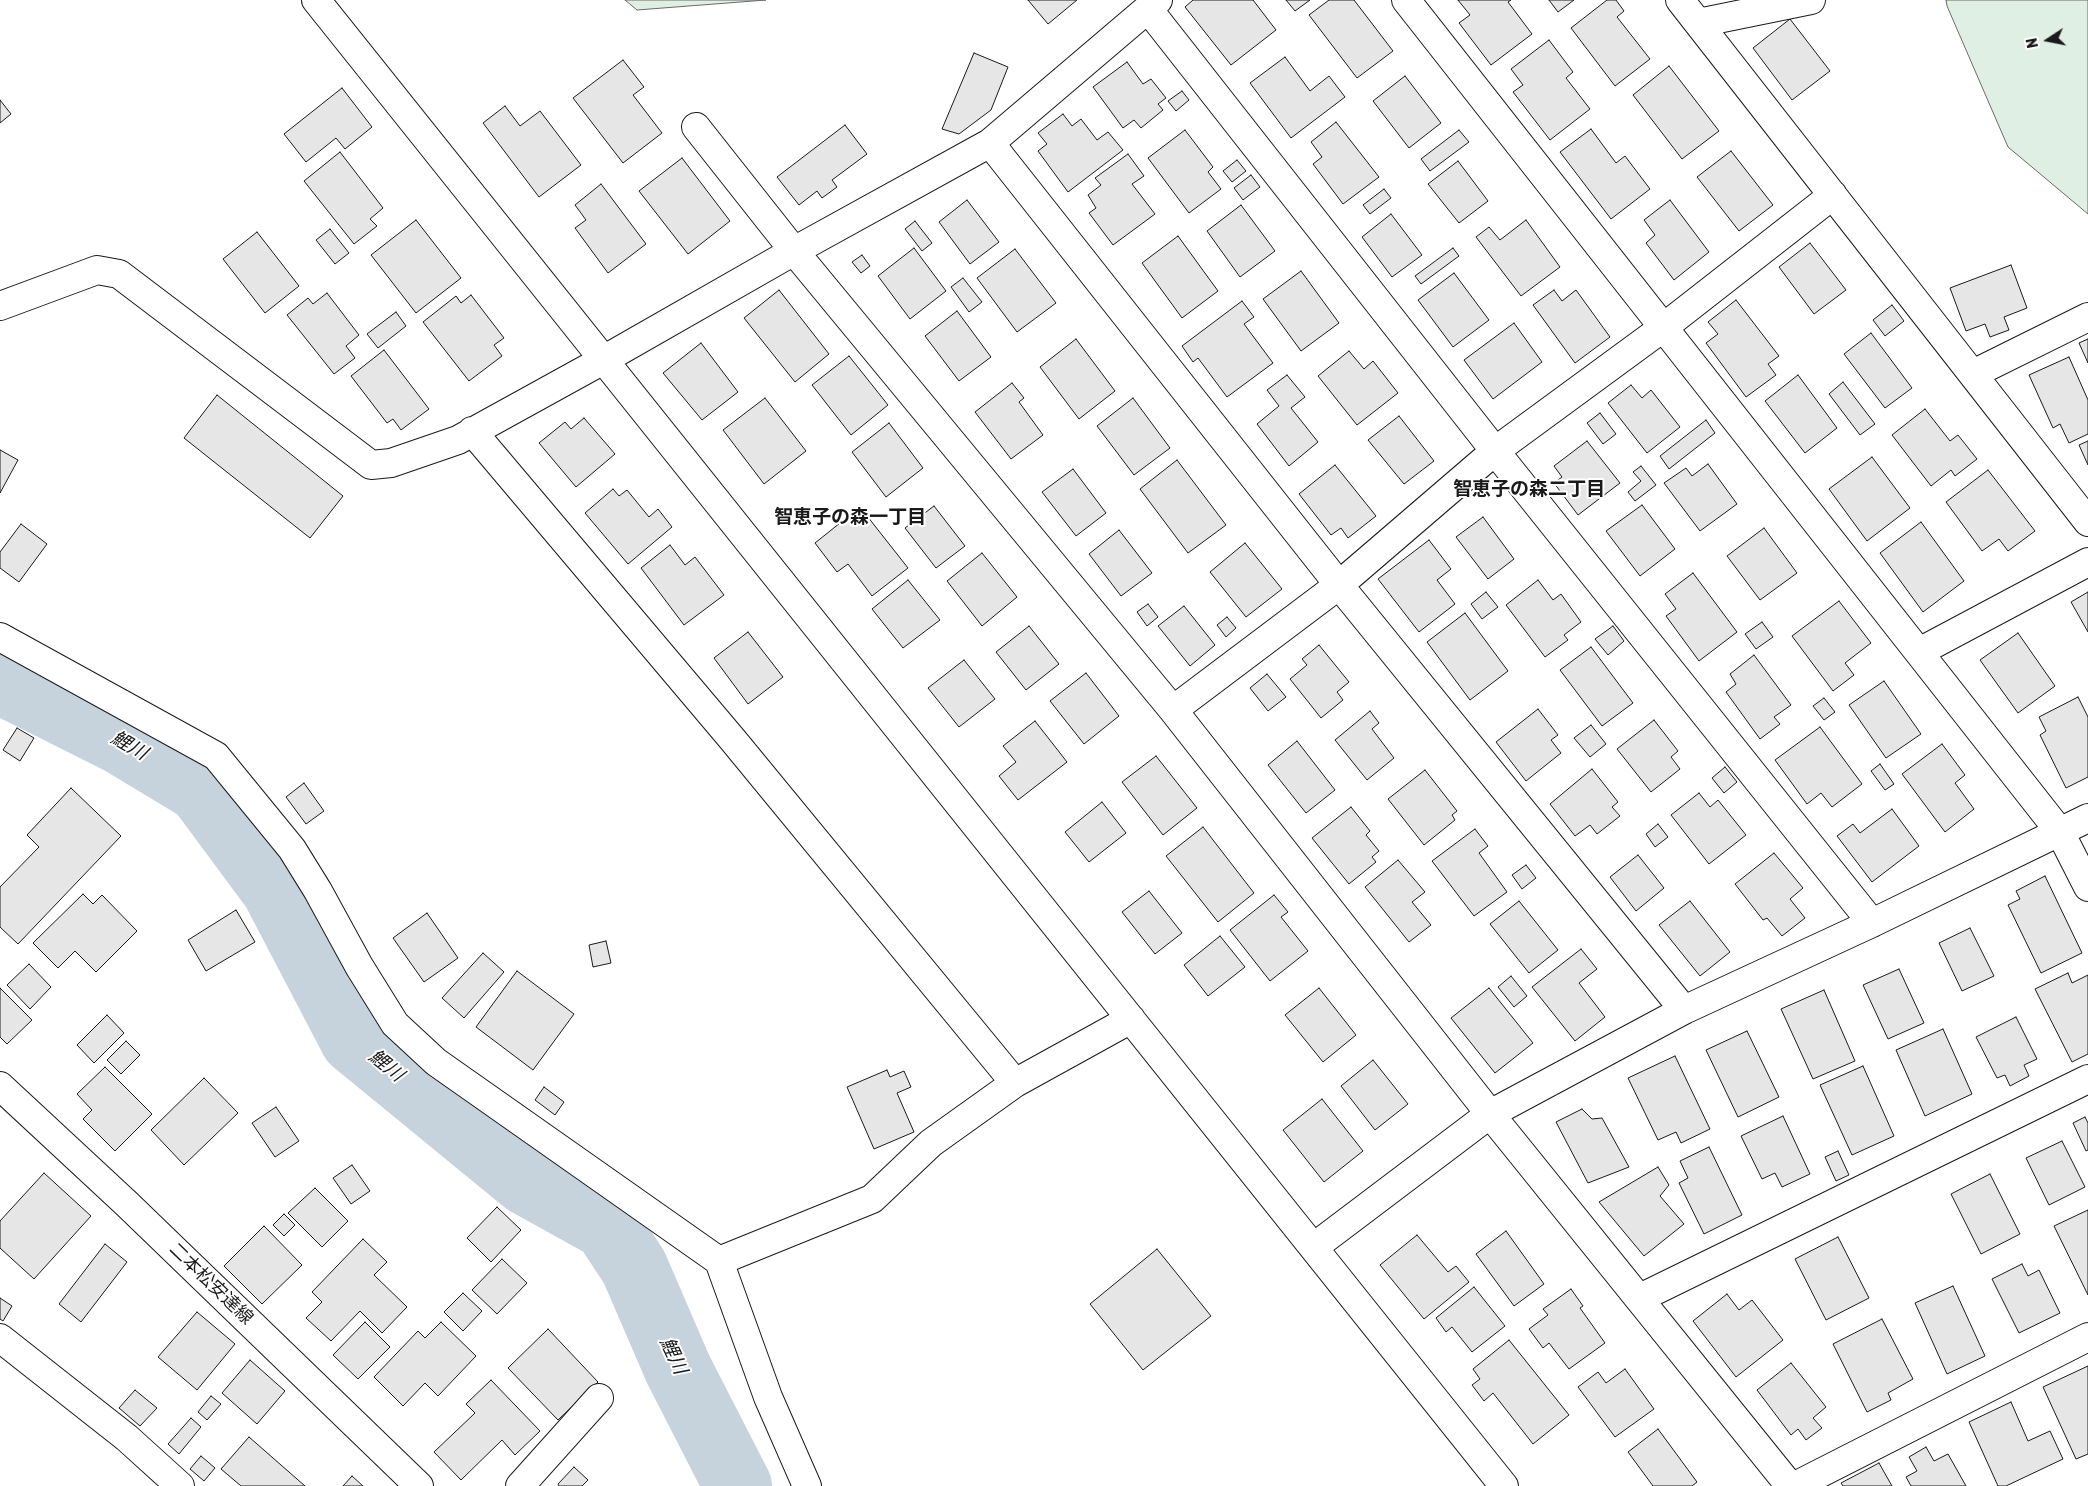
<!DOCTYPE html>
<html>
<head>
<meta charset="utf-8">
<style>
	body { margin:0 }
	#map { position:relative; width:2088px; height:1486px; overflow:hidden; background:#fff; font-family:Rubik,sans-serif }
	canvas { display:block }
	.north { position:absolute; left:2023px; top:15px; width:50px; height:50px; -webkit-text-stroke:4px #fff; paint-order:stroke; rotate:259deg; font-size:14px; font-weight:700; line-height:20px; text-align:center; color:#1a1a1a }
	.north::after { content:''; display:block; margin:auto; width:18px; height:22px; background:#1a1a1a; clip-path:polygon(50% 0,100% 100%,50% 72%,0 100%) }
</style>
</head>
<body>
<div id="map">
<canvas width="2088" height="1486"></canvas>
<div class="north">N</div>
</div>
<script>
const ctx = document.querySelector('canvas').getContext('2d');
ctx.lineJoin = 'round';
function fill(path, color) {
  ctx.fillStyle = color;
  ctx.fill(path, 'evenodd');
}
function shape(rows) {
  const path = new Path2D();
  for (const r of rows) {
    path.moveTo(r[0], r[1]);
    for (let i = 2; i < r.length; i += 2) path.lineTo(r[i], r[i + 1]);
  }
  return path;
}
function trace(path, color, width, dash) {
  ctx.strokeStyle = color;
  ctx.lineWidth = width;
  ctx.lineCap = dash ? 'butt' : 'round';
  ctx.setLineDash(dash || []);
  ctx.stroke(path);
}
function drawText(font, color, halo, rows, align = 'center') {
  ctx.font = font + ' Rubik,"Noto Sans JP",sans-serif';
  ctx.lineWidth = 4;
  ctx.setLineDash([]);
  ctx.textBaseline = 'middle';
  ctx.strokeStyle = halo;
  ctx.fillStyle = color;
  for (const [text, x, y, turn = 0] of rows) {
    ctx.save();
    ctx.translate(x, y);
    ctx.rotate((+turn || 0) * Math.PI / 180);
    ctx.textAlign = isNaN(turn) ? turn : align;
    if (halo) ctx.strokeText(text, 0, 0);
    ctx.fillText(text, 0, 0);
    ctx.restore();
  }
}
const green = shape([
	[625,0,766,0,637,10,625,0],
	[1946,0,2088,0,2088,214,2008,147,1947,6,1946,0]
]);
fill(green, '#e0efe3');
trace(green, '#6a6a6a', 1);
trace(shape([
	[0,680,118,739,201,789,275,889,354,1040,526,1181,607,1226,634,1267,678,1369,738,1486]
]), '#c6d2dc', 68);
const building = shape([
	[1028,0,1077,0,1048,24,1028,0],
	[1193,0,1253,0,1276,30,1231,65,1185,7,1193,0],
	[1286,0,1310,0,1295,11,1286,0],
	[1329,0,1354,0,1393,51,1357,78,1309,15,1329,0],
	[1458,0,1511,0,1508,2,1532,34,1491,65,1459,23,1470,15,1458,0],
	[1549,0,1574,0,1558,12,1549,0],
	[1607,0,1616,0,1624,11,1617,17,1650,59,1615,86,1571,28,1607,0],
	[1790,19,1830,71,1792,100,1753,48,1790,19],
	[1549,40,1573,72,1566,78,1590,109,1550,140,1513,92,1523,85,1511,69,1549,40],
	[974,53,1008,67,991,110,959,134,942,129,974,53],
	[1285,57,1310,91,1329,76,1345,97,1291,138,1250,83,1285,57],
	[623,60,644,87,633,95,662,133,623,163,573,98,623,60],
	[1127,62,1143,84,1151,79,1166,98,1158,104,1163,110,1141,128,1134,120,1123,128,1093,87,1127,62],
	[1669,66,1719,131,1682,159,1633,95,1669,66],
	[1405,76,1441,123,1409,148,1373,101,1405,76],
	[342,88,372,127,345,149,336,138,306,162,284,134,342,88],
	[1182,91,1189,100,1176,111,1168,101,1182,91],
	[0,100,11,114,0,123,0,100],
	[505,106,520,126,540,111,581,165,539,197,483,123,505,106],
	[1063,114,1072,126,1081,119,1097,140,1108,132,1123,150,1068,192,1038,151,1047,144,1038,133,1063,114],
	[1336,122,1379,177,1343,204,1313,164,1322,157,1311,142,1336,122],
	[845,125,867,154,832,180,837,187,822,198,817,191,799,205,777,177,845,125],
	[1591,129,1616,163,1625,156,1650,189,1611,219,1560,152,1591,129],
	[1185,130,1213,167,1208,172,1221,189,1189,213,1148,158,1185,130],
	[1459,130,1469,142,1430,171,1421,159,1459,130],
	[1731,151,1773,205,1739,231,1697,177,1731,151],
	[340,152,383,208,370,219,377,226,354,244,304,181,340,152],
	[1128,154,1144,176,1132,184,1155,214,1113,245,1089,213,1096,208,1088,195,1101,185,1095,178,1128,154],
	[682,158,730,221,688,254,639,191,682,158],
	[1237,160,1246,171,1232,182,1223,171,1237,160],
	[1458,161,1488,201,1459,223,1428,184,1458,161],
	[1251,175,1260,187,1243,200,1234,188,1251,175],
	[601,184,646,244,608,273,575,228,586,220,575,205,601,184],
	[1384,189,1391,198,1370,214,1363,205,1384,189],
	[967,200,999,242,970,264,939,222,967,200],
	[1670,200,1709,252,1674,280,1646,243,1655,235,1644,220,1670,200],
	[1241,205,1275,251,1240,277,1207,231,1241,205],
	[1391,214,1422,255,1392,277,1362,237,1391,214],
	[416,220,461,278,416,313,371,255,416,220],
	[1526,220,1560,267,1521,296,1476,237,1489,227,1500,240,1526,220],
	[915,221,932,243,922,251,905,229,915,221],
	[330,229,349,253,335,264,316,240,330,229],
	[257,232,299,286,265,313,223,259,257,232],
	[1178,236,1218,291,1182,318,1142,263,1178,236],
	[1810,243,1846,290,1814,314,1779,267,1810,243],
	[914,248,946,291,910,319,878,276,914,248],
	[1453,248,1459,256,1421,284,1415,276,1453,248],
	[1015,249,1056,303,1017,332,977,278,1015,249],
	[862,255,870,266,861,273,852,262,862,255],
	[2011,265,2027,308,2004,317,2009,330,1990,337,1985,324,1966,331,1950,288,2011,265],
	[1301,271,1339,323,1301,351,1263,299,1301,271],
	[1454,273,1489,320,1453,347,1418,300,1454,273],
	[963,278,982,302,969,312,951,287,963,278],
	[779,290,829,354,795,382,744,318,779,290],
	[1554,290,1562,301,1576,290,1610,337,1575,363,1533,305,1554,290],
	[327,293,359,335,346,346,355,358,334,374,287,315,308,298,313,304,327,293],
	[471,295,504,338,494,345,502,356,469,381,423,322,456,296,461,303,471,295],
	[1736,300,1779,356,1768,364,1776,375,1746,397,1706,343,1718,334,1708,322,1736,300],
	[1242,301,1254,317,1244,324,1273,363,1227,397,1198,358,1193,362,1182,346,1242,301],
	[1892,305,1904,321,1885,336,1873,320,1892,305],
	[957,311,991,357,959,381,925,336,957,311],
	[396,312,406,326,378,348,367,334,396,312],
	[1514,323,1542,362,1493,399,1464,360,1514,323],
	[1871,333,1912,388,1885,408,1844,354,1871,333],
	[1076,339,1115,391,1079,419,1040,367,1076,339],
	[2088,339,2088,363,2079,343,2088,339],
	[701,343,738,392,702,420,663,373,701,343],
	[384,350,429,409,401,430,393,419,387,423,351,376,384,350],
	[1349,351,1364,369,1373,361,1398,393,1357,425,1318,376,1349,351],
	[849,356,888,405,851,435,812,385,849,356],
	[2069,357,2088,400,2088,434,2069,443,2060,424,2053,428,2029,375,2069,357],
	[1287,375,1305,397,1291,408,1318,442,1289,466,1257,424,1279,406,1267,390,1287,375],
	[1798,375,1837,428,1805,453,1765,401,1798,375],
	[1843,382,1875,424,1860,435,1829,394,1843,382],
	[1012,383,1024,398,1019,402,1043,435,1011,459,975,412,1012,383],
	[1631,385,1642,398,1651,390,1680,427,1647,453,1608,403,1631,385],
	[217,395,343,496,310,538,184,438,217,395],
	[765,398,806,451,764,484,723,430,765,398],
	[1133,398,1170,448,1134,475,1097,426,1133,398],
	[1925,409,1950,441,1958,435,1977,459,1955,476,1951,470,1931,486,1892,435,1925,409],
	[1600,413,1616,434,1603,444,1587,423,1600,413],
	[1399,416,1434,461,1404,484,1368,440,1399,416],
	[584,418,615,454,576,487,539,443,565,422,571,429,584,418],
	[1706,420,1715,433,1669,469,1660,456,1706,420],
	[889,423,923,468,886,497,852,452,889,423],
	[1587,441,1620,483,1578,515,1554,483,1562,477,1554,466,1587,441],
	[2088,441,2088,465,2079,445,2088,441],
	[0,450,18,460,0,493,0,450],
	[1872,457,1910,508,1867,541,1829,489,1872,457],
	[1177,460,1226,525,1188,553,1140,489,1177,460],
	[1708,464,1737,504,1700,531,1664,483,1686,468,1692,476,1708,464],
	[1335,465,1376,516,1348,538,1341,528,1331,535,1299,494,1335,465],
	[1641,466,1656,485,1635,501,1628,492,1641,481,1633,472,1641,466],
	[1073,469,1106,513,1076,536,1042,492,1073,469],
	[1988,470,2035,531,2008,551,1999,539,1982,551,1946,502,1988,470],
	[613,489,619,496,627,490,649,517,658,509,672,527,628,564,585,513,613,489],
	[1642,505,1675,549,1640,576,1606,531,1642,505],
	[934,506,965,546,936,568,905,528,934,506],
	[860,507,908,568,872,596,848,564,837,572,815,543,860,507],
	[1483,517,1514,559,1488,579,1456,537,1483,517],
	[1921,522,1964,581,1923,612,1880,553,1921,522],
	[21,524,47,544,19,582,0,568,0,552,21,524],
	[1764,528,1797,573,1760,600,1727,556,1764,528],
	[1119,530,1152,573,1121,596,1089,554,1119,530],
	[1429,540,1451,569,1437,580,1455,604,1419,632,1378,579,1429,540],
	[1245,543,1282,589,1246,617,1210,572,1245,543],
	[670,545,685,565,695,557,724,595,684,625,641,568,670,545],
	[982,553,1017,597,982,626,947,581,982,553],
	[1693,573,1737,632,1699,661,1666,616,1676,609,1665,594,1693,573],
	[908,580,940,620,903,648,872,609,908,580],
	[1538,580,1553,600,1561,594,1581,622,1564,635,1568,640,1545,657,1506,605,1538,580],
	[1486,592,1498,607,1482,619,1471,604,1486,592],
	[2088,592,2088,632,2071,602,2088,592],
	[1839,601,1871,643,1845,663,1854,675,1833,691,1792,636,1839,601],
	[1148,604,1158,617,1147,626,1137,612,1148,604],
	[1184,606,1215,645,1190,666,1158,626,1184,606],
	[1465,613,1508,671,1470,700,1427,642,1465,613],
	[1227,617,1236,628,1226,637,1217,625,1227,617],
	[1762,622,1773,637,1756,649,1745,634,1762,622],
	[1029,626,1059,664,1026,690,996,652,1029,626],
	[1613,626,1624,641,1608,655,1595,639,1613,626],
	[748,632,783,677,748,704,714,658,748,632],
	[2018,633,2055,686,2018,713,1980,660,2018,633],
	[1319,645,1349,682,1337,692,1343,700,1321,718,1290,679,1307,665,1302,659,1319,645],
	[1591,647,1633,703,1602,726,1560,670,1591,647],
	[1754,655,1791,705,1774,717,1780,724,1760,739,1726,692,1736,684,1730,674,1754,655],
	[964,660,995,699,959,727,928,688,964,660],
	[1086,673,1119,716,1084,744,1050,701,1086,673],
	[1267,674,1286,697,1268,711,1250,688,1267,674],
	[1884,681,1921,734,1886,758,1849,705,1884,681],
	[2078,697,2088,717,2088,777,2066,788,2040,735,2046,731,2039,717,2078,697],
	[1824,698,1835,712,1824,720,1813,706,1824,698],
	[1538,709,1558,735,1551,740,1561,753,1526,781,1496,742,1538,709],
	[1370,711,1379,723,1372,729,1394,758,1367,780,1335,740,1370,711],
	[1654,720,1678,751,1671,757,1680,769,1651,792,1617,749,1654,720],
	[1035,721,1067,762,1018,800,999,776,1016,762,1003,746,1035,721],
	[1591,725,1606,744,1590,757,1574,738,1591,725],
	[1820,727,1862,784,1832,807,1821,793,1807,804,1775,760,1820,727],
	[17,728,34,738,20,761,3,750,17,728],
	[1297,741,1335,790,1306,813,1268,765,1297,741],
	[1942,744,1965,775,1955,783,1974,809,1945,832,1902,774,1942,744],
	[1156,756,1197,808,1163,835,1122,782,1156,756],
	[1880,764,1894,784,1885,790,1871,771,1880,764],
	[1725,767,1737,782,1724,793,1712,778,1725,767],
	[1592,769,1618,802,1612,807,1620,816,1597,834,1590,825,1575,836,1550,804,1592,769],
	[1425,770,1457,811,1452,815,1455,820,1424,845,1388,799,1425,770],
	[304,783,324,811,306,824,286,797,304,783],
	[71,788,121,836,18,944,0,927,0,887,39,847,27,835,71,788],
	[1699,793,1710,807,1718,800,1746,835,1709,864,1671,815,1699,793],
	[1102,802,1126,833,1089,862,1065,832,1102,802],
	[1351,807,1370,831,1366,835,1379,851,1372,857,1376,862,1349,884,1312,838,1351,807],
	[1892,809,1919,846,1872,882,1837,836,1853,824,1860,833,1892,809],
	[1658,824,1668,837,1655,847,1646,834,1658,824],
	[1203,827,1254,893,1218,922,1166,856,1203,827],
	[1475,829,1488,846,1479,853,1507,892,1474,916,1432,861,1475,829],
	[1774,853,1803,888,1790,899,1805,918,1782,936,1767,918,1763,920,1735,884,1774,853],
	[1638,855,1664,888,1636,911,1610,877,1638,855],
	[1398,860,1425,892,1412,902,1431,925,1409,942,1365,887,1398,860],
	[1526,865,1536,878,1522,889,1512,875,1526,865],
	[2045,876,2082,953,2041,973,2008,905,2020,899,2016,891,2045,876],
	[1149,891,1182,933,1155,954,1122,912,1149,891],
	[83,894,93,904,102,895,137,931,96,972,75,951,58,968,33,943,83,894],
	[1274,895,1288,912,1281,917,1308,951,1270,981,1230,930,1274,895],
	[1519,901,1558,950,1529,973,1490,924,1519,901],
	[1690,901,1730,952,1700,976,1659,925,1690,901],
	[236,910,255,942,206,971,188,940,236,910],
	[427,913,458,958,424,982,393,938,427,913],
	[1970,928,1994,976,1962,991,1939,943,1970,928],
	[1220,936,1245,967,1208,996,1184,965,1220,936],
	[606,941,611,963,593,967,589,945,606,941],
	[1581,949,1597,969,1579,983,1605,1017,1575,1041,1532,987,1581,949],
	[483,953,504,972,464,1018,442,998,483,953],
	[29,964,51,987,30,1009,7,985,29,964],
	[1899,969,1924,1023,1888,1039,1863,985,1899,969],
	[517,971,574,1014,533,1070,476,1027,517,971],
	[2068,973,2072,983,2088,975,2088,1054,2072,1062,2035,989,2068,973],
	[1511,976,1527,996,1514,1007,1498,987,1511,976],
	[0,988,32,1020,7,1044,0,1037,0,988],
	[1319,988,1356,1035,1323,1062,1285,1015,1319,988],
	[1489,988,1533,1043,1495,1073,1451,1018,1489,988],
	[1824,990,1855,1061,1813,1079,1781,1009,1824,990],
	[107,1015,124,1033,94,1063,77,1045,107,1015],
	[2016,1017,2037,1059,2024,1065,2029,1076,2010,1086,2005,1075,1997,1078,1976,1037,2016,1017],
	[1943,1029,1972,1094,1925,1116,1896,1050,1943,1029],
	[1747,1031,1779,1097,1738,1117,1706,1050,1747,1031],
	[126,1041,140,1055,121,1074,107,1060,126,1041],
	[1675,1056,1710,1129,1681,1143,1676,1132,1658,1140,1628,1078,1675,1056],
	[1373,1060,1408,1104,1375,1130,1341,1086,1373,1060],
	[1863,1066,1894,1136,1852,1155,1820,1085,1863,1066],
	[105,1067,152,1114,115,1151,83,1119,92,1110,77,1094,105,1067],
	[887,1070,890,1077,904,1071,911,1087,897,1093,914,1132,874,1149,847,1087,887,1070],
	[204,1078,238,1113,184,1165,151,1130,204,1078],
	[544,1087,564,1102,555,1115,535,1100,544,1087],
	[1322,1099,1363,1151,1324,1182,1283,1130,1322,1099],
	[276,1107,299,1141,275,1157,252,1123,276,1107],
	[1582,1109,1592,1119,1602,1118,1629,1167,1588,1183,1556,1122,1582,1109],
	[1783,1116,1810,1174,1782,1187,1775,1173,1762,1179,1741,1136,1783,1116],
	[2085,1117,2088,1123,2088,1150,2086,1151,2073,1123,2085,1117],
	[2062,1141,2085,1187,2049,1205,2026,1158,2062,1141],
	[1709,1147,1742,1215,1704,1234,1679,1183,1688,1178,1680,1161,1709,1147],
	[1838,1151,1849,1175,1836,1181,1825,1157,1838,1151],
	[352,1165,370,1191,351,1204,333,1178,352,1165],
	[1658,1167,1669,1185,1660,1196,1684,1224,1644,1256,1599,1202,1658,1167],
	[44,1173,91,1216,34,1279,0,1248,0,1221,44,1173],
	[1990,1174,2020,1234,1981,1254,1951,1194,1990,1174],
	[315,1188,348,1221,322,1247,288,1213,315,1188],
	[497,1207,521,1230,491,1262,467,1238,497,1207],
	[2088,1210,2088,1295,2054,1226,2088,1210],
	[284,1214,295,1225,284,1236,273,1225,284,1214],
	[264,1226,302,1265,262,1304,224,1266,264,1226],
	[1506,1231,1544,1284,1514,1306,1476,1254,1506,1231],
	[1417,1235,1448,1272,1456,1266,1469,1282,1424,1319,1380,1265,1417,1235],
	[1838,1237,1869,1298,1826,1320,1795,1259,1838,1237],
	[363,1239,387,1262,374,1275,407,1307,382,1333,360,1311,331,1341,306,1318,322,1302,312,1292,363,1239],
	[105,1244,127,1262,81,1322,59,1304,105,1244],
	[1157,1249,1211,1316,1143,1370,1090,1304,1157,1249],
	[502,1259,527,1283,497,1314,472,1290,502,1259],
	[2022,1264,2028,1276,2039,1270,2060,1313,2019,1333,1992,1279,2022,1264],
	[1953,1286,1985,1356,1947,1374,1915,1303,1953,1286],
	[1474,1287,1505,1326,1472,1352,1452,1327,1446,1332,1436,1318,1474,1287],
	[1571,1289,1583,1306,1580,1308,1605,1343,1569,1369,1549,1343,1543,1348,1529,1329,1548,1315,1543,1309,1571,1289],
	[463,1293,482,1311,463,1331,444,1312,463,1293],
	[1727,1294,1739,1310,1752,1300,1783,1340,1736,1377,1693,1321,1727,1294],
	[0,1298,12,1306,3,1321,0,1319,0,1298],
	[197,1312,235,1344,197,1390,158,1357,197,1312],
	[1882,1319,1913,1379,1888,1393,1891,1400,1867,1412,1833,1344,1882,1319],
	[365,1322,390,1347,358,1379,333,1355,365,1322],
	[441,1322,476,1356,438,1396,425,1383,403,1406,374,1377,418,1331,425,1338,441,1322],
	[548,1329,598,1382,558,1420,508,1368,548,1329],
	[1509,1340,1569,1415,1533,1444,1493,1393,1484,1401,1472,1385,1480,1379,1473,1369,1509,1340],
	[250,1360,285,1391,257,1424,222,1393,250,1360],
	[1791,1363,1826,1407,1813,1418,1822,1428,1806,1440,1798,1429,1791,1435,1757,1390,1791,1363],
	[2088,1366,2088,1454,2076,1459,2043,1387,2088,1366],
	[1625,1369,1654,1409,1615,1437,1578,1387,1598,1372,1606,1383,1625,1369],
	[491,1380,540,1431,515,1455,502,1440,461,1480,434,1452,475,1413,466,1404,491,1380],
	[135,1390,157,1408,140,1426,119,1408,135,1390],
	[211,1396,221,1404,207,1420,198,1412,211,1396],
	[2011,1402,2028,1441,2050,1431,2063,1459,2006,1486,1998,1486,1969,1422,2011,1402],
	[191,1418,201,1427,179,1454,168,1444,191,1418],
	[1658,1429,1697,1482,1692,1486,1653,1486,1628,1452,1658,1429],
	[249,1437,305,1486,241,1486,221,1469,249,1437],
	[1926,1447,1934,1461,1948,1454,1966,1486,1911,1486,1906,1477,1917,1471,1909,1457,1926,1447],
	[201,1456,215,1468,204,1481,190,1469,201,1456],
	[1879,1463,1892,1486,1843,1486,1841,1483,1879,1463],
	[574,1467,588,1480,582,1486,559,1486,558,1484,574,1467],
	[352,1476,363,1486,343,1486,352,1476]
]);
fill(building, '#e6e6e6');
trace(building, '#1a1a1a', 1);
const minor = shape([
	[316,0,1504,1486],
	[1406,0,2060,832,2088,887],
	[1680,0,2088,522],
	[1148,9,1495,451,1872,923],
	[1698,23,1811,0],
	[696,127,794,251,1173,710,1490,1114,1790,1486],
	[990,143,1339,585,1684,1010],
	[0,306,97,270,119,274,371,465,391,463,458,440,605,359,794,251,990,143,1158,0],
	[1973,374,2088,317],
	[472,431,733,740,1015,1083],
	[0,637,216,756,292,849,318,891,359,966,395,1024,436,1062,719,1261,872,1199,931,1143,1015,1083,1131,1019],
	[1919,652,2088,562],
	[1173,710,1339,585,1495,451,1664,327,1833,195],
	[1314,1247,1490,1114,1684,1010,1872,923,2088,818],
	[719,1261,768,1397,807,1486],
	[1640,1298,2088,1079],
	[0,1338,127,1438,180,1486],
	[520,1486,599,1398],
	[1795,1486,2088,1337]
]);
const major = shape([
	[0,1086,127,1204,419,1486]
]);
trace(minor, '#1a1a1a', 30);
trace(major, '#1a1a1a', 30);
trace(minor, '#fff', 28);
trace(major, '#fff', 28);
drawText('18px', '#1a1a1a', '#fff', [
	["二本松安達線",211,1284,44]
]);
drawText('bold 19px', '#1a1a1a', '#fff', [
	["智恵子の森二丁目",1529,490],
	["智恵子の森一丁目",850,518]
]);
drawText('italic 19px', '#1a1a1a', '#fff', [
	["鯉川",129,746,30],
	["鯉川",386,1066,39],
	["鯉川",673,1356,65]
]);
</script>
</body>
</html>
